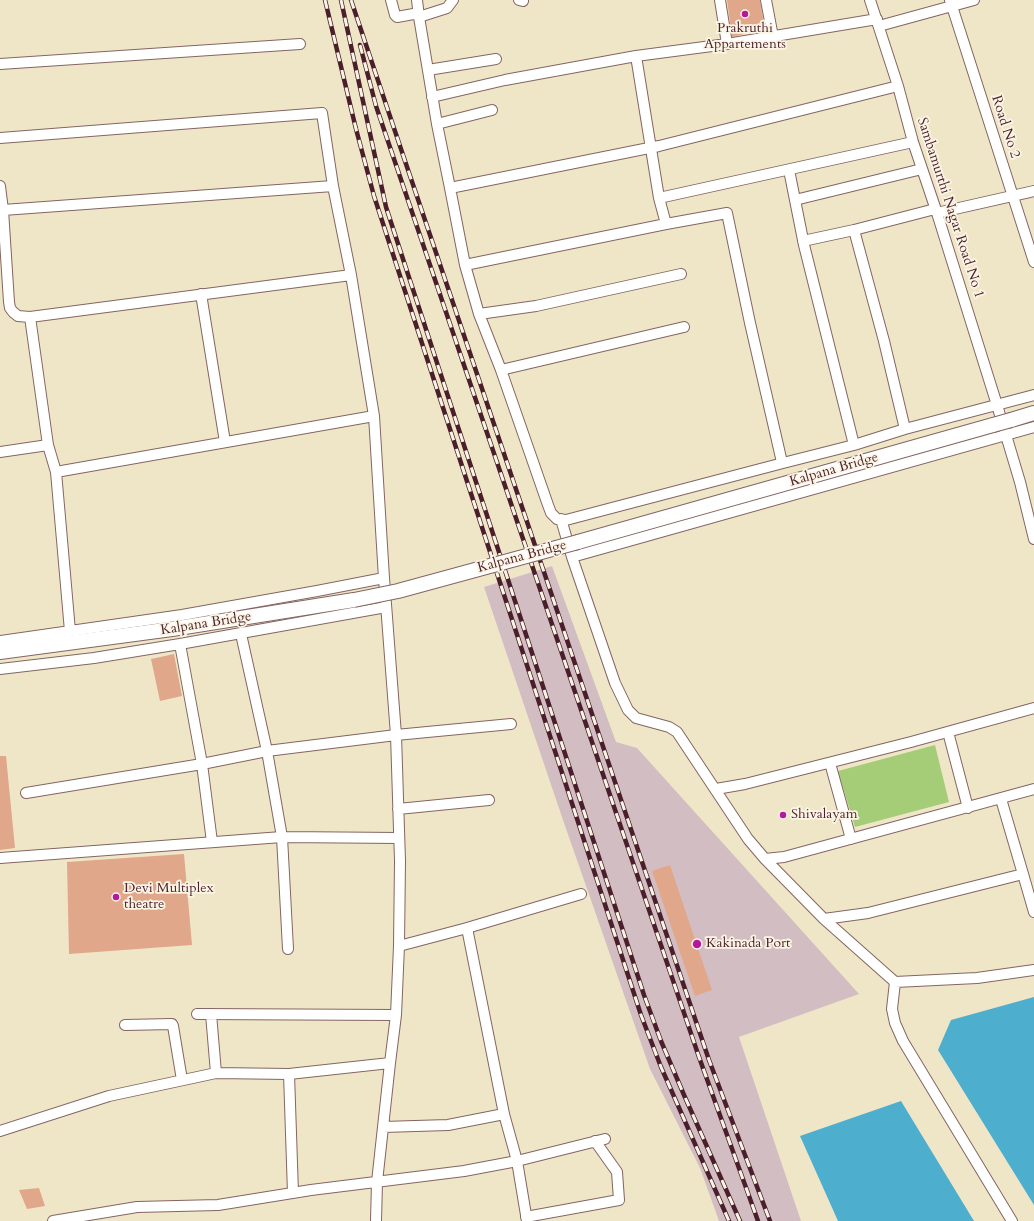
<!DOCTYPE html>
<html>
<head>
<meta charset="utf-8">
<style>
	body { margin:0 }
	canvas { display:block; background:#efe6c8 }
</style>
</head>
<body>
<canvas width="1034" height="1221"></canvas>
<script>
const ctx = document.querySelector('canvas').getContext('2d');
ctx.lineJoin = 'round';
function fill(path, color) {
  ctx.fillStyle = color;
  ctx.fill(path, 'evenodd');
}
function shape(rows) {
  const path = new Path2D();
  for (const r of rows) {
    path.moveTo(r[0], r[1]);
    for (let i = 2; i < r.length; i += 2) path.lineTo(r[i], r[i + 1]);
  }
  return path;
}
function trace(path, color, width, dash) {
  ctx.strokeStyle = color;
  ctx.lineWidth = width;
  ctx.lineCap = dash ? 'butt' : 'round';
  ctx.setLineDash(dash || []);
  ctx.stroke(path);
}
function drawText(font, color, halo, rows, align = 'center') {
  ctx.font = font + ' Cardo,serif';
  ctx.lineWidth = 3.5;
  ctx.setLineDash([]);
  ctx.textBaseline = 'middle';
  ctx.strokeStyle = halo;
  ctx.fillStyle = color;
  for (const [text, x, y, turn = 0] of rows) {
    ctx.save();
    ctx.translate(x, y);
    ctx.rotate((+turn || 0) * Math.PI / 180);
    ctx.textAlign = isNaN(turn) ? turn : align;
    if (halo) ctx.strokeText(text, 0, 0);
    ctx.fillText(text, 0, 0);
    ctx.restore();
  }
}
fill(shape([
	[552,566,616,742,637,748,859,994,739,1037,801,1221,719,1221,700,1168,650,1069,564,823,484,587]
]), '#d2bec2');
fill(shape([
	[935,745,949,802,855,827,838,771]
]), '#a5cd78');
fill(shape([
	[1034,997,1034,1205,938,1050,951,1020],
	[901,1101,974,1221,838,1221,800,1136]
]), '#4eaecd');
fill(shape([
	[727,0,760,0,765,29,732,37],
	[174,654,182,696,160,701,151,659],
	[0,756,6,756,15,848,0,850],
	[184,854,192,945,69,954,67,862],
	[670,865,712,990,695,996,652,871],
	[39,1188,45,1206,27,1209,19,1190]
]), '#e1a78a');
const street = shape([
	[391,0,395,15,397,17,419,13],
	[417,0,419,17],
	[453,0,447,8,419,17,437,124,450,188,659,146,898,86],
	[519,0,523,1],
	[720,0,727,44],
	[766,0,773,37],
	[870,0,898,86,913,142,937,213,997,405,1020,482,1034,539],
	[950,0,1034,262],
	[879,26,974,0],
	[636,56,727,44,877,19],
	[0,64,300,44],
	[428,70,496,59],
	[432,97,505,80,636,56,659,198,913,142],
	[437,124,492,110],
	[0,138,322,113,333,186,3,210,0,186],
	[789,170,804,245,854,445,905,429,1034,395],
	[450,188,465,265,666,224,659,198],
	[795,200,922,169],
	[3,210,9,302,10,308,13,312,18,316,30,317,351,275],
	[937,213,1034,191],
	[666,224,727,213,750,323,781,458,783,463,854,445],
	[854,230,935,209],
	[803,241,854,230,884,341,905,429],
	[465,265,479,314,536,306,681,274],
	[201,294,225,442],
	[479,314,501,370,684,327],
	[30,317,48,445,56,472,374,416,351,275,333,186],
	[501,370,548,505,551,513,557,519,566,520,783,463],
	[0,452,48,445],
	[56,472,70,631],
	[561,519,572,557,615,683,628,710,636,718,669,727,677,732,748,839,765,859,824,919,895,982,977,978,1034,970],
	[572,557,1034,427],
	[0,641,182,615,317,591,384,578],
	[180,644,202,764,212,842],
	[0,669,94,658,180,644,386,607],
	[948,732,968,808],
	[830,763,851,839],
	[716,789,745,784,911,742,1034,708],
	[26,793,202,764,267,751,396,735,384,578,374,416],
	[1001,799,1023,874],
	[398,809,489,800],
	[0,858,282,837,267,751,241,634],
	[765,859,784,857,1034,789],
	[824,919,868,913,1023,874,1034,912],
	[399,946,467,928,581,894],
	[288,949,282,837,399,838],
	[895,982,892,1009,895,1023,903,1041,1012,1221],
	[197,1014,396,1015],
	[211,1014,216,1073],
	[125,1025,172,1024,173,1026,182,1080],
	[289,1074,293,1193],
	[383,1127,448,1125,504,1114,467,928],
	[0,1131,109,1096,216,1073,289,1074,390,1063,396,1015,399,946,400,861,396,735,511,724],
	[526,1217,619,1200,617,1172,595,1141],
	[53,1221,137,1207,218,1205,311,1190,464,1171,517,1161,504,1114],
	[376,1221,377,1182,390,1063],
	[527,1221,517,1161,605,1139]
]);
const secondary = shape([
	[1011,420,1034,413],
	[578,542,993,425],
	[0,652,172,629,354,600]
]);
trace(street, '#846562', 12);
trace(secondary, '#846562', 16);
trace(street, '#fff', 10);
trace(secondary, '#fff', 14);
const rail = shape([
	[325,0,356,129,374,196,641,1015,661,1067,729,1221],
	[341,0,386,207,403,259,644,995,661,1041,684,1095,740,1221],
	[351,0,404,158,709,1060,770,1221],
	[360,45,376,106,699,1057,758,1221]
]);
trace(rail, '#4a1f2b', 4.5);
trace(rail, '#fcf5e5', 3, [9]);
const secondaryBridge = shape([
	[993,425,1011,420],
	[354,600,398,591,578,542]
]);
trace(secondaryBridge, '#846562', 16, []);
trace(secondaryBridge, '#fff', 14);
for (const [x, y, r, color] of [
	[745,14,4,"#b5179e"],
	[783,815,4,"#b5179e"],
	[116,897,4,"#b5179e"],
	[697,944,5,"#b5179e"]
]) {
  const dot = new Path2D();
  dot.arc(x, y, r, 0, 2 * Math.PI);
  ctx.fillStyle = color;
  ctx.fill(dot);
  trace(dot, '#fcf5e5', 1.5);
}
drawText('14px', '#4a1f2b', '#fcf5e5', [
	["Prakruthi",745,29,"center"],
	["Appartements",745,45,"center"],
	["Shivalayam",791,815],
	["Devi Multiplex",124,889],
	["theatre",124,905],
	["Kakinada Port",706,944]
], 'left');
drawText('14px', '#4a1f2b', '#fcf5e5', [
	["Road No 2",1005,127,72],
	["Sambamurthi Nagar Road No 1",950,208,72],
	["Kalpana Bridge",834,470,-16],
	["Kalpana Bridge",522,557,-15],
	["Kalpana Bridge",206,624,-9]
]);
</script>
</body>
</html>
